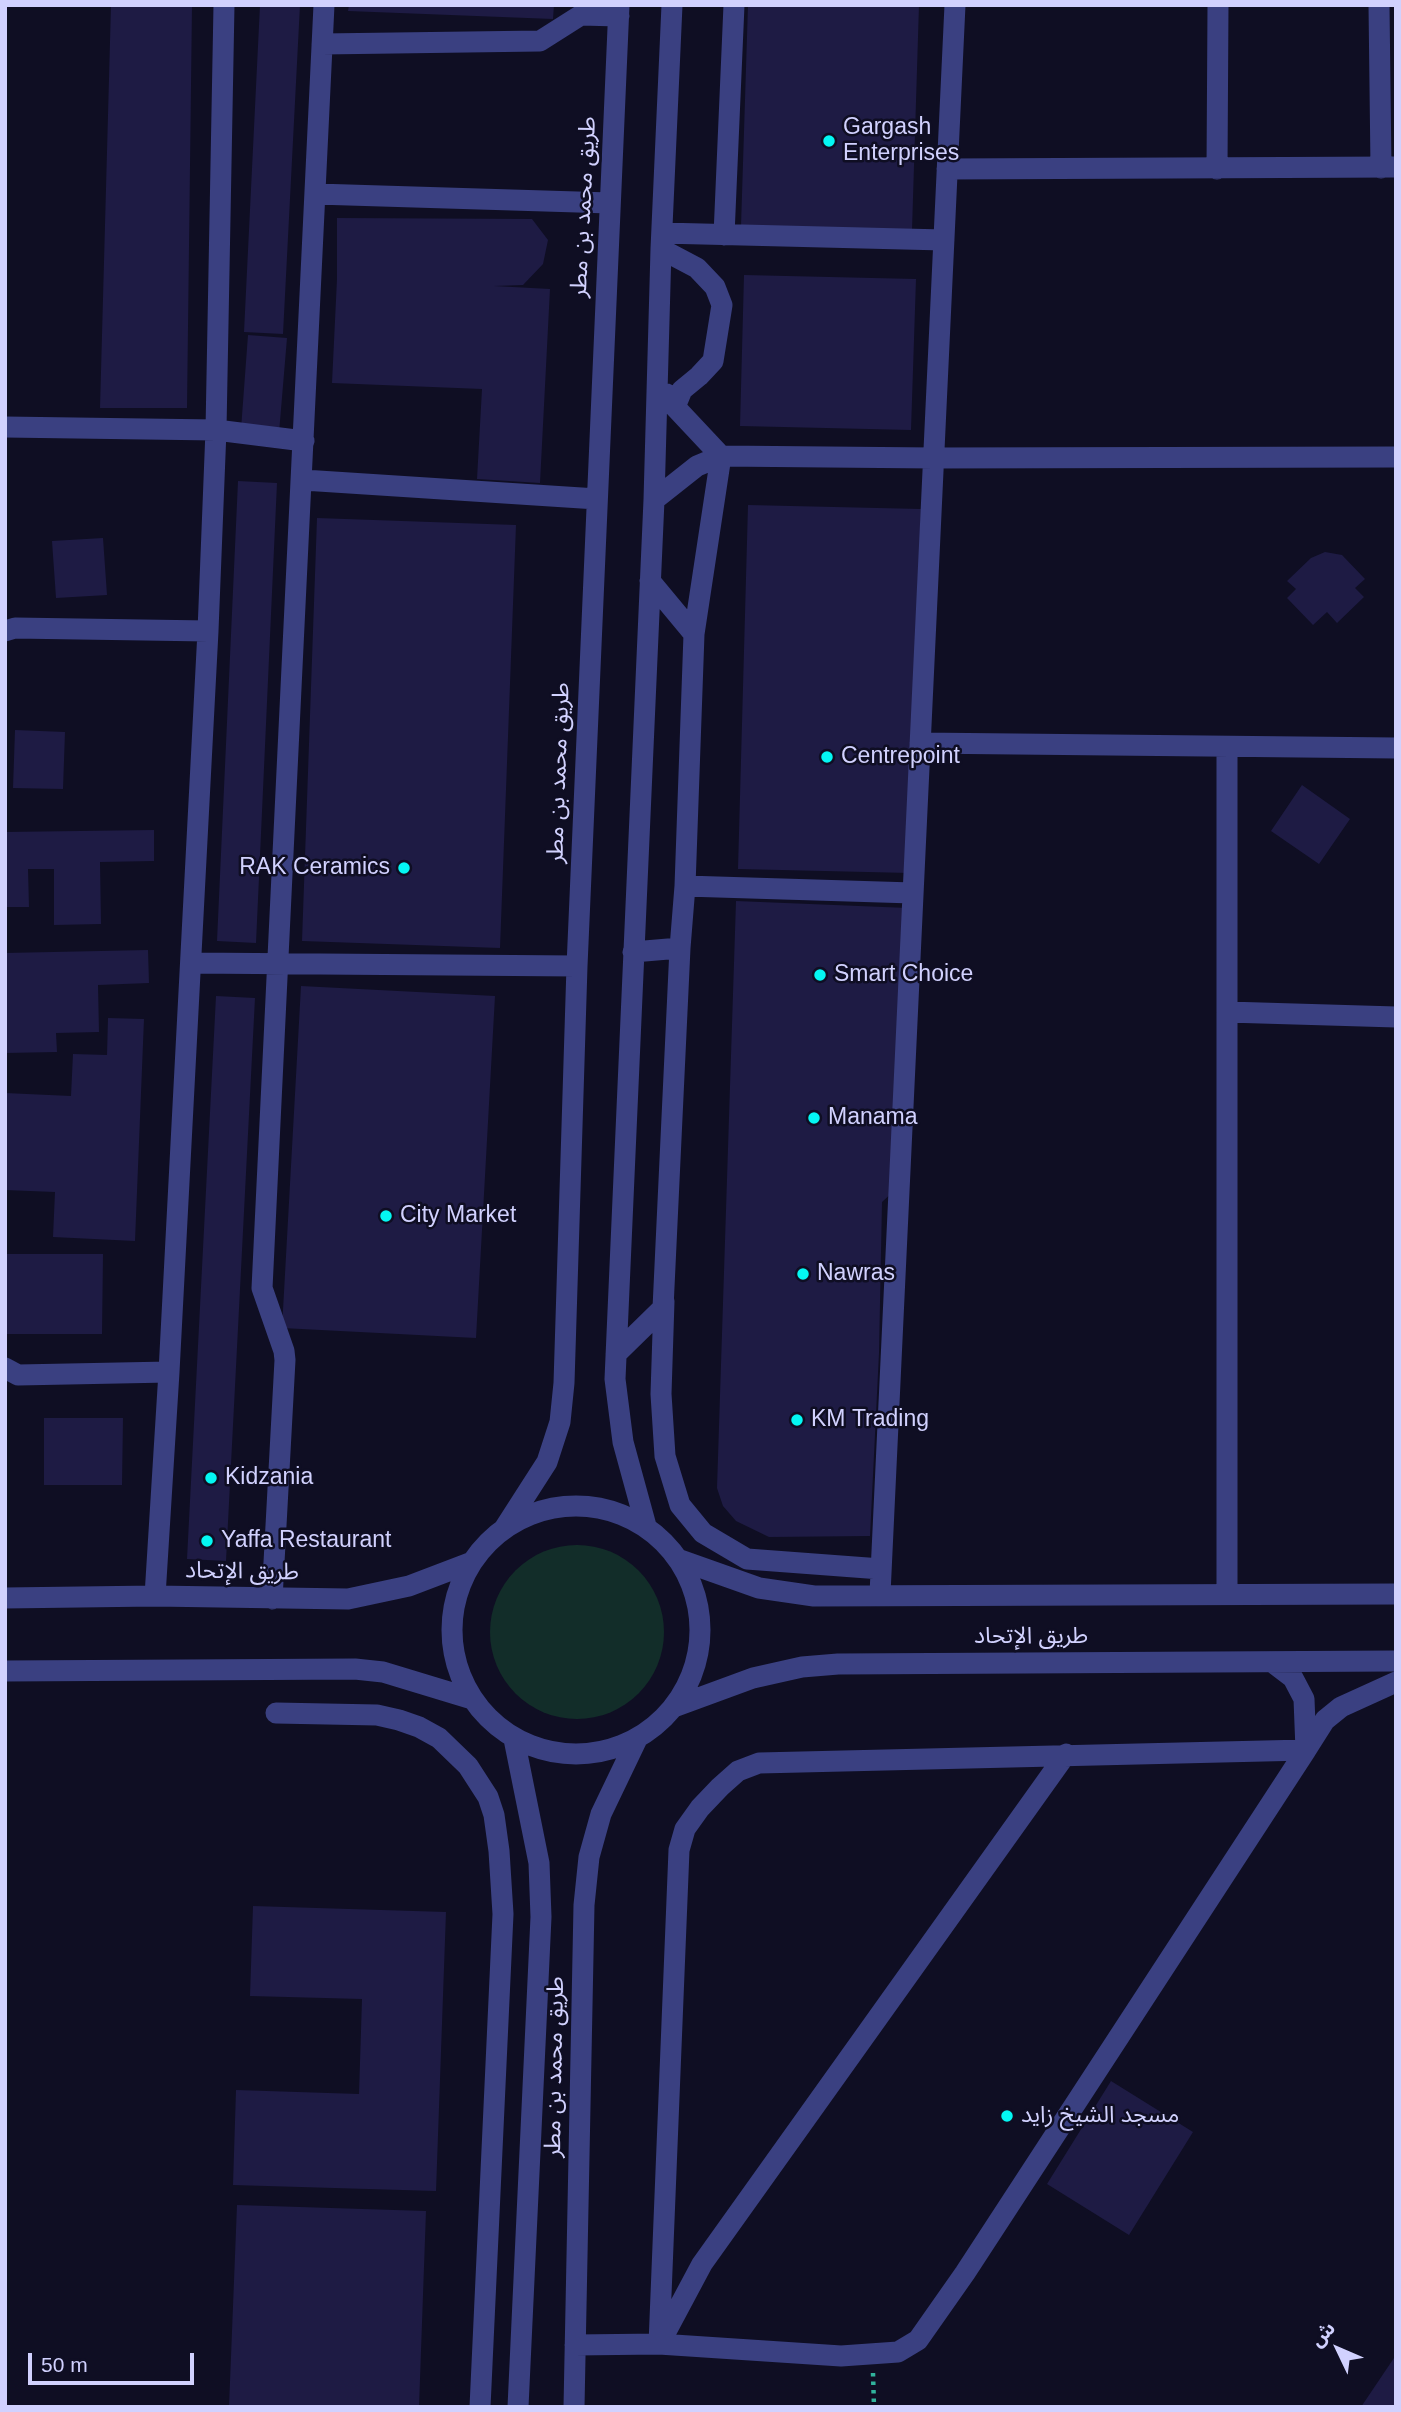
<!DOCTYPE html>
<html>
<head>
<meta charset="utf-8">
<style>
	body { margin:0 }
	#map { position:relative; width:1401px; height:2412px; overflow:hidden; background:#0f0e23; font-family:Arial,"Noto Sans Arabic",sans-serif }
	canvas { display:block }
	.frame { position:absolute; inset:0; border:7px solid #d1d1fe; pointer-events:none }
	.north { position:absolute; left:1303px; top:2314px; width:70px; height:70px; -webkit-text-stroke:5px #0f0e23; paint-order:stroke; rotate:314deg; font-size:19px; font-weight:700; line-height:28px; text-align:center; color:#d1d1fe }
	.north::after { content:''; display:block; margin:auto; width:24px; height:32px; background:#d1d1fe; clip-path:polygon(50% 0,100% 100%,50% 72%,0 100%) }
	.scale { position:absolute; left:28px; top:2353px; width:166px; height:32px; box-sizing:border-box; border:4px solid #d1d1fe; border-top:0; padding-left:9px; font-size:21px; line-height:24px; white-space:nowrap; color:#d1d1fe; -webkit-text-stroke:5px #0f0e23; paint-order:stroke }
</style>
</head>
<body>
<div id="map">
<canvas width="1401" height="2412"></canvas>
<div class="frame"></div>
<div class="north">ش</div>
<div class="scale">50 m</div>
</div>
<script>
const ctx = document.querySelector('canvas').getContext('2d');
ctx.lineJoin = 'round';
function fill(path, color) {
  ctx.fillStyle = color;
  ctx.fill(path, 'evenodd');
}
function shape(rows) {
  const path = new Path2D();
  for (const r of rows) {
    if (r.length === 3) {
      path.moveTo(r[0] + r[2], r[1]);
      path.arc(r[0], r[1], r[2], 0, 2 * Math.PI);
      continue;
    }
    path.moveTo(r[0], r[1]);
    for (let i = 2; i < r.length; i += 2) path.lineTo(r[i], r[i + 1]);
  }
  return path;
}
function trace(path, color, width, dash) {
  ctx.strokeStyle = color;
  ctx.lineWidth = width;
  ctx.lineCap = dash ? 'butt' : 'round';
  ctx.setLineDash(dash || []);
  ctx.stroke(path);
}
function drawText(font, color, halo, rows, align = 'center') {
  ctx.font = font + ' Arial,"Noto Sans Arabic",sans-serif';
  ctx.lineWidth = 5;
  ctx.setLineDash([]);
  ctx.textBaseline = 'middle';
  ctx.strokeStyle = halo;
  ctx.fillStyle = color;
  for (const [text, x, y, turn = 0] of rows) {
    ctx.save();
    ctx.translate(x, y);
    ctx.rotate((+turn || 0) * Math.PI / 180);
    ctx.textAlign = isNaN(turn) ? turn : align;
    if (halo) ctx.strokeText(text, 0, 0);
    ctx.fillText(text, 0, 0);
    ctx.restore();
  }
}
fill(shape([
	[577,1632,87]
]), '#122d29');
fill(shape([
	[111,5,192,5,187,408,100,408],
	[260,5,300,5,283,334,244,332],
	[349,5,554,5,553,19,348,11],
	[748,5,919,5,912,230,741,226],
	[337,218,532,219,548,240,543,264,523,285,494,286,550,289,540,483,477,479,482,389,332,383,337,279],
	[744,275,916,279,911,430,740,426],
	[248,335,287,338,279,433,241,429],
	[238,481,277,483,256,943,217,941],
	[748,505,921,509,910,873,738,869],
	[317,518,516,525,500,948,302,941],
	[103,538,107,595,56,598,52,541],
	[1325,552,1342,555,1365,579,1355,588,1364,597,1337,623,1327,612,1313,625,1287,598,1296,589,1287,581,1311,558],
	[15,730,65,732,63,789,13,788],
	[1302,785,1350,819,1319,864,1271,831],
	[154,830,154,861,100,862,101,924,54,925,54,869,28,869,29,907,5,907,5,832],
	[736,901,908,908,896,1189,882,1202,879,1353,870,1536,769,1537,736,1521,723,1506,717,1488],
	[148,950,149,983,98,985,99,1032,56,1033,57,1052,5,1053,5,953],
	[301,986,495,996,476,1338,282,1328],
	[216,996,255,998,226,1561,187,1559],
	[108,1018,144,1019,135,1241,53,1237,55,1192,5,1190,5,1093,71,1096,73,1054,107,1055],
	[6,1254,103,1254,102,1334,5,1334],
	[44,1418,123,1418,122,1485,44,1485],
	[253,1906,446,1912,436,2191,233,2185,236,2090,359,2094,362,1999,250,1996],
	[1111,2081,1193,2132,1129,2235,1047,2184],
	[237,2205,426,2211,419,2407,229,2407],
	[1396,2355,1396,2407,1361,2407]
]), '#1e1b44');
trace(shape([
	[873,2373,874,2407]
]), '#31b39c', 4.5, [3.5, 5]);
trace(shape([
	[1379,5,1381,168],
	[322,44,540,41,581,15,619,16],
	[947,169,1396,167],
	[1217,169,1218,5],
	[316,194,610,203],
	[662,233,944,240],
	[724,235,734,5],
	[661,249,697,268,715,287,722,305,713,361,699,376,682,390,675,407],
	[667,394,675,407,721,456],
	[5,427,216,430,304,441],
	[303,480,597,499],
	[654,500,697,466,721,456,934,458,1396,457],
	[650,581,694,634],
	[5,631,15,628,208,631],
	[920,743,1396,748],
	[1227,748,1227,1594],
	[685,886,913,893],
	[633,952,680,948],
	[191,963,577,966],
	[1227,1012,1396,1017],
	[664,1301,661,1394,665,1456,680,1505,703,1533,747,1559,881,1569],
	[616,1354,663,1308,680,948,685,886,694,634,721,456],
	[5,1368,18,1375,169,1372],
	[576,1630,124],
	[646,1526,623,1442,615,1379,654,500,661,249,672,5],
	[504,1529,547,1462,560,1422,564,1383,577,966,619,5],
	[680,1560,759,1588,814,1596,1396,1594],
	[880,1594,955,5],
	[155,1596,169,1372,208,631,216,430,224,5],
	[5,1598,155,1596,348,1599,409,1586,472,1562],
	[272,1599,285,1360,284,1351,262,1288,324,5],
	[1272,1662,1293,1678,1304,1699,1306,1750,1325,1720,1341,1707,1396,1682],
	[5,1671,355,1669,383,1672,472,1699],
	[674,1707,753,1678,802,1667,838,1664,1396,1661],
	[276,1713,377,1715,399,1720,419,1727,439,1738,468,1766,488,1797,494,1815,499,1851,503,1914,480,2407],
	[514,1739,539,1863,541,1917,518,2407],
	[662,2339,702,2264,1066,1754],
	[659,2344,679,1850,685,1829,700,1808,720,1787,738,1771,759,1763,1306,1750],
	[575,2345,659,2344,841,2356,898,2352,918,2340,965,2273,1306,1750],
	[574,2407,584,1905,589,1857,601,1814,637,1739]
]), '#3a4081', 21);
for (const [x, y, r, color] of [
	[829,141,7,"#04f7f3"],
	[827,757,7,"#04f7f3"],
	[404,868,7,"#04f7f3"],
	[820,975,7,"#04f7f3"],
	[814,1118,7,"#04f7f3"],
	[386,1216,7,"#04f7f3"],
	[803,1274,7,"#04f7f3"],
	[797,1420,7,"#04f7f3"],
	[211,1478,7,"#04f7f3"],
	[207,1541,7,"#04f7f3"],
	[1007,2116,7,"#04f7f3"]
]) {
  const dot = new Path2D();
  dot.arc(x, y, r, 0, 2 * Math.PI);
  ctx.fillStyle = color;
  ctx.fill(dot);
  trace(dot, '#0f0e23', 2.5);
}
drawText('23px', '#d1d1fe', '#0f0e23', [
	["Gargash",843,128],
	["Enterprises",843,154],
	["Centrepoint",841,757],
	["RAK Ceramics",390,868,"right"],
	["Smart Choice",834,975],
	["Manama",828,1118],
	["City Market",400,1216],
	["Nawras",817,1274],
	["KM Trading",811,1420],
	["Kidzania",225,1478],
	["Yaffa Restaurant",221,1541],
	["مسجد الشيخ زايد",1021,2116]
], 'left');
drawText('23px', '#d1d1fe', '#0f0e23', [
	["طريق محمد بن مطر",584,207,-87],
	["طريق محمد بن مطر",559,773,-88],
	["طريق اﻹتحاد",242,1572,1],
	["طريق اﻹتحاد",1031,1637],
	["طريق محمد بن مطر",555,2067,-89]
]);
</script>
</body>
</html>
